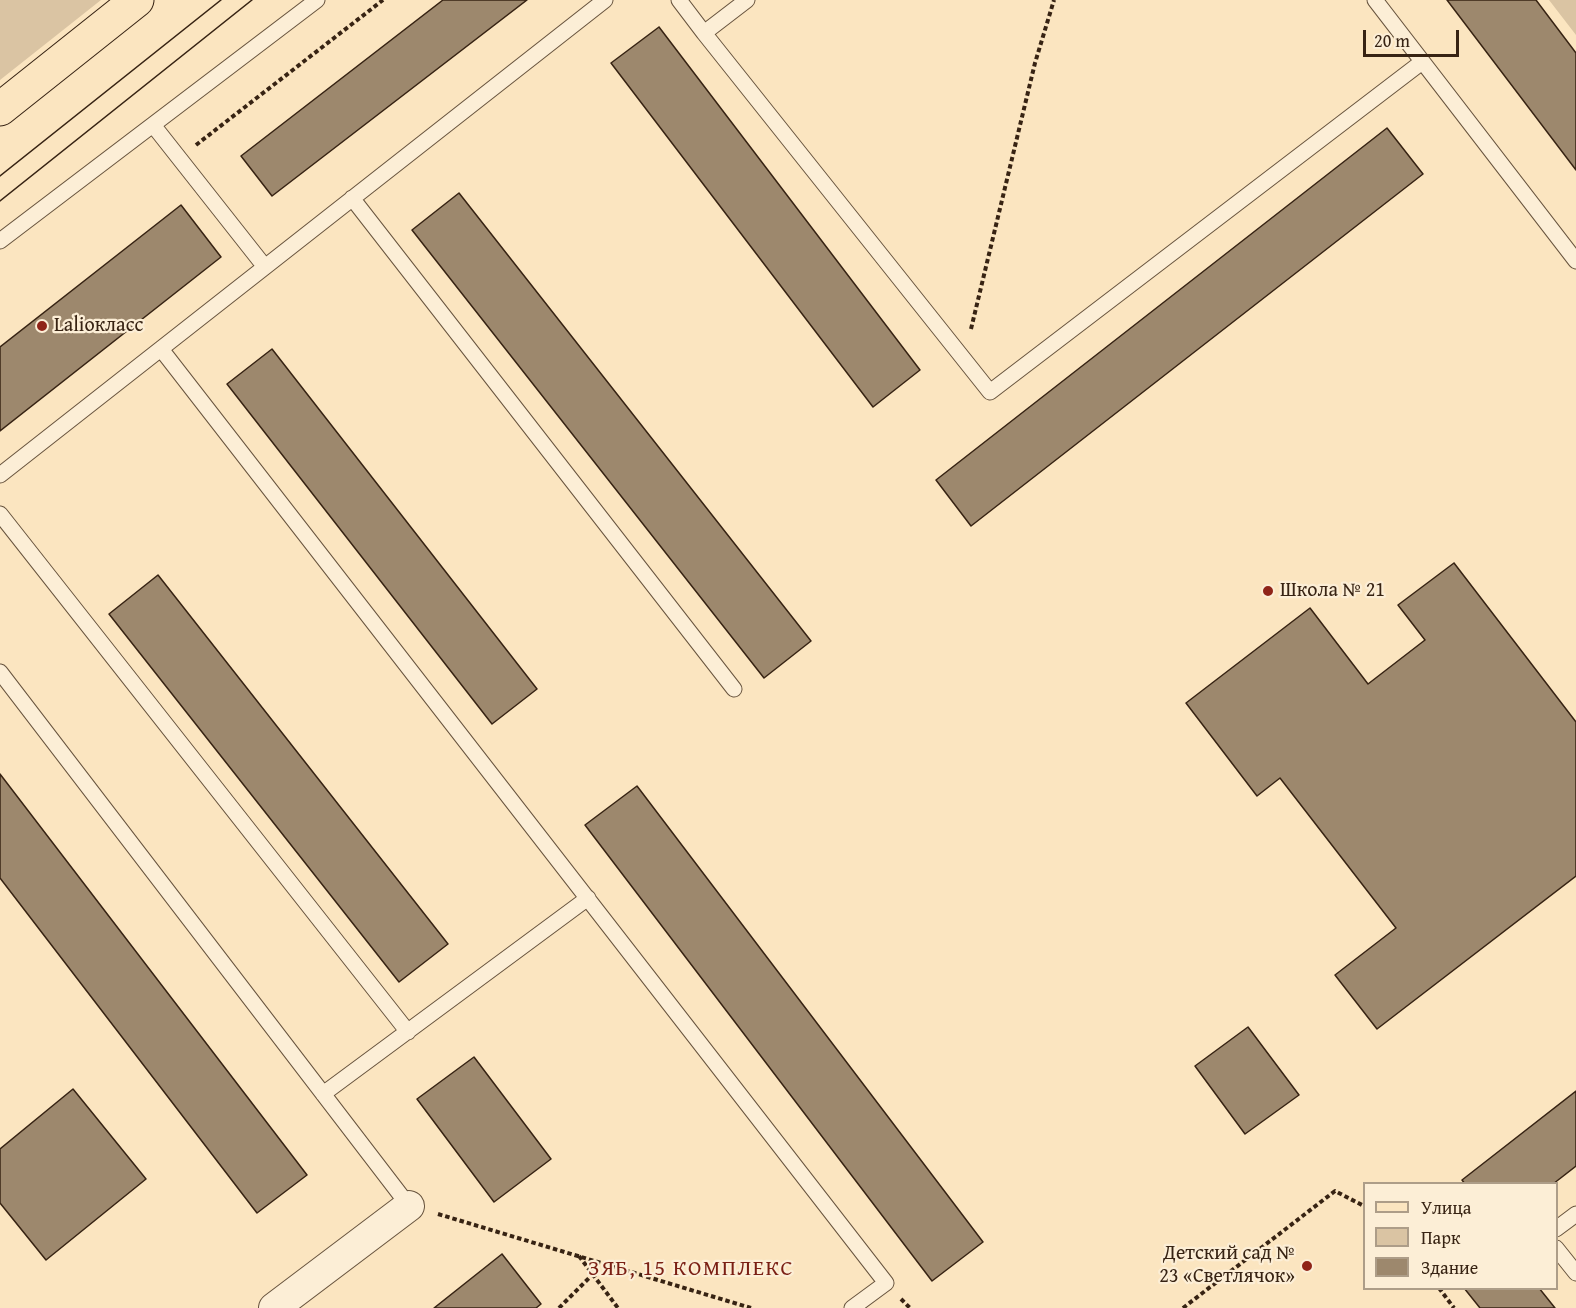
<!DOCTYPE html>
<html>
<head>
<meta charset="utf-8">
<style>
	body { margin:0 }
	#map { position:relative; width:1576px; height:1308px; overflow:hidden; background:#fbe5c0; font-family:"Gentium Book Plus",serif }
	canvas { display:block }
	.legend { position:absolute; left:1363px; top:1182px; width:195px; height:108px; box-sizing:border-box; background:#fceed6; border:2px solid #ad9d88; margin:0; padding:8px 10px; list-style:none; font-size:18px; color:#372313 }
	.legend li { display:flex; align-items:center; gap:12px; height:30px }
	.legend b { width:30px; border:2px solid #ad9d88 }
	.scale { position:absolute; left:1363px; top:30px; width:96px; height:27px; box-sizing:border-box; border:3px solid #372313; border-top:0; padding-left:8px; font-size:18px; line-height:21px; white-space:nowrap; color:#372313; -webkit-text-stroke:4px #fceed6; paint-order:stroke }
</style>
</head>
<body>
<div id="map">
<canvas width="1576" height="1308"></canvas>
<ul class="legend">
<li><b style="height:8px;background:#fbe5c0"></b>Улица</li>
<li><b style="height:16px;background:#dac4a3"></b>Парк</li>
<li><b style="height:16px;background:#9d886d"></b>Здание</li>
</ul>
<div class="scale">20 m</div>
</div>
<script>
const ctx = document.querySelector('canvas').getContext('2d');
ctx.lineJoin = 'round';
function fill(path, color) {
  ctx.fillStyle = color;
  ctx.fill(path, 'evenodd');
}
function shape(rows) {
  const path = new Path2D();
  for (const r of rows) {
    path.moveTo(r[0], r[1]);
    for (let i = 2; i < r.length; i += 2) path.lineTo(r[i], r[i + 1]);
  }
  return path;
}
function trace(path, color, width, dash) {
  ctx.strokeStyle = color;
  ctx.lineWidth = width;
  ctx.lineCap = dash ? 'butt' : 'round';
  ctx.setLineDash(dash || []);
  ctx.stroke(path);
}
function drawText(font, color, halo, rows, align = 'center') {
  ctx.font = font + ' "Gentium Book Plus",serif';
  ctx.lineWidth = 4.5;
  ctx.setLineDash([]);
  ctx.textBaseline = 'middle';
  ctx.strokeStyle = halo;
  ctx.fillStyle = color;
  for (const [text, x, y, turn = 0] of rows) {
    ctx.save();
    ctx.translate(x, y);
    ctx.rotate((+turn || 0) * Math.PI / 180);
    ctx.textAlign = isNaN(turn) ? turn : align;
    if (halo) ctx.strokeText(text, 0, 0);
    ctx.fillText(text, 0, 0);
    ctx.restore();
  }
}
fill(shape([
	[0,0,101,0,0,80],
	[1549,0,1576,0,1576,35]
]), '#dac4a3');
const building = shape([
	[443,0,527,0,272,196,241,156,443,0],
	[1447,0,1536,0,1576,53,1576,170,1447,0],
	[659,27,920,370,873,407,611,63,659,27],
	[1387,128,1423,174,971,526,936,480,1387,128],
	[459,193,811,641,764,678,412,230,459,193],
	[181,205,221,257,0,431,0,347,181,205],
	[272,349,537,689,492,724,227,384,272,349],
	[1454,563,1576,722,1576,876,1377,1029,1335,975,1396,928,1280,778,1257,796,1186,703,1310,608,1368,684,1425,640,1398,605,1454,563],
	[158,575,448,944,399,982,109,614,158,575],
	[0,774,307,1175,257,1213,0,878,0,774],
	[637,786,983,1242,932,1281,585,825,637,786],
	[1248,1027,1299,1095,1245,1134,1195,1066,1248,1027],
	[474,1057,551,1159,494,1202,417,1099,474,1057],
	[73,1089,146,1179,46,1260,0,1203,0,1149,73,1089],
	[1576,1091,1576,1166,1553,1184,1465,1184,1462,1180,1576,1091],
	[502,1254,541,1304,536,1308,434,1308,502,1254],
	[1464,1288,1539,1288,1555,1308,1480,1308,1464,1288]
]);
fill(building, '#9d886d');
trace(building, '#372313', 1.5);
const lane = shape([
	[679,0,704,33,747,0],
	[1375,0,1576,261],
	[704,33,990,392,1422,62],
	[153,125,265,267],
	[352,198,734,689],
	[0,241,317,0],
	[161,349,886,1283,852,1308],
	[0,475,605,0],
	[0,514,408,1032],
	[0,672,409,1206],
	[323,1094,588,898],
	[1556,1229,1576,1214],
	[1556,1248,1576,1273]
]);
const street = shape([
	[274,1308,409,1206]
]);
const primary = shape([
	[0,109,137,0]
]);
trace(lane, '#68543e', 17);
trace(street, '#68543e', 32);
trace(primary, '#372313', 35);
trace(shape([
	[196,145,383,0],
	[971,329,1035,63,1054,0],
	[438,1214,751,1308],
	[579,1256,618,1308],
	[1439,1288,1454,1308],
	[901,1299,910,1308],
	[559,1308,592,1275],
	[1183,1308,1335,1191,1364,1206]
]), '#372313', 4, [4.5, 3]);
trace(lane, '#fceed6', 15);
trace(street, '#fceed6', 30);
trace(primary, '#fbe5c0', 33);
trace(shape([
	[0,176,221,0],
	[0,201,252,0]
]), '#372313', 1.5);
for (const [x, y, r, color] of [
	[42,326,6,"#8f2418"],
	[1268,591,6,"#8f2418"],
	[1307,1266,6,"#8f2418"]
]) {
  const dot = new Path2D();
  dot.arc(x, y, r, 0, 2 * Math.PI);
  ctx.fillStyle = color;
  ctx.fill(dot);
  trace(dot, '#fceed6', 2);
}
drawText('20px', '#372313', '#fceed6', [
	["Lalioкласс",54,326],
	["Школа № 21",1280,591],
	["Детский сад №",1295,1254,"right"],
	["23 «Светлячок»",1295,1277,"right"]
], 'left');
ctx.letterSpacing = '1.5px';
drawText('22px', '#7a1f14', '#fceed6', [
	["ЗЯБ, 15 КОМПЛЕКС",691,1269]
]);
ctx.letterSpacing = '0px';
</script>
</body>
</html>
